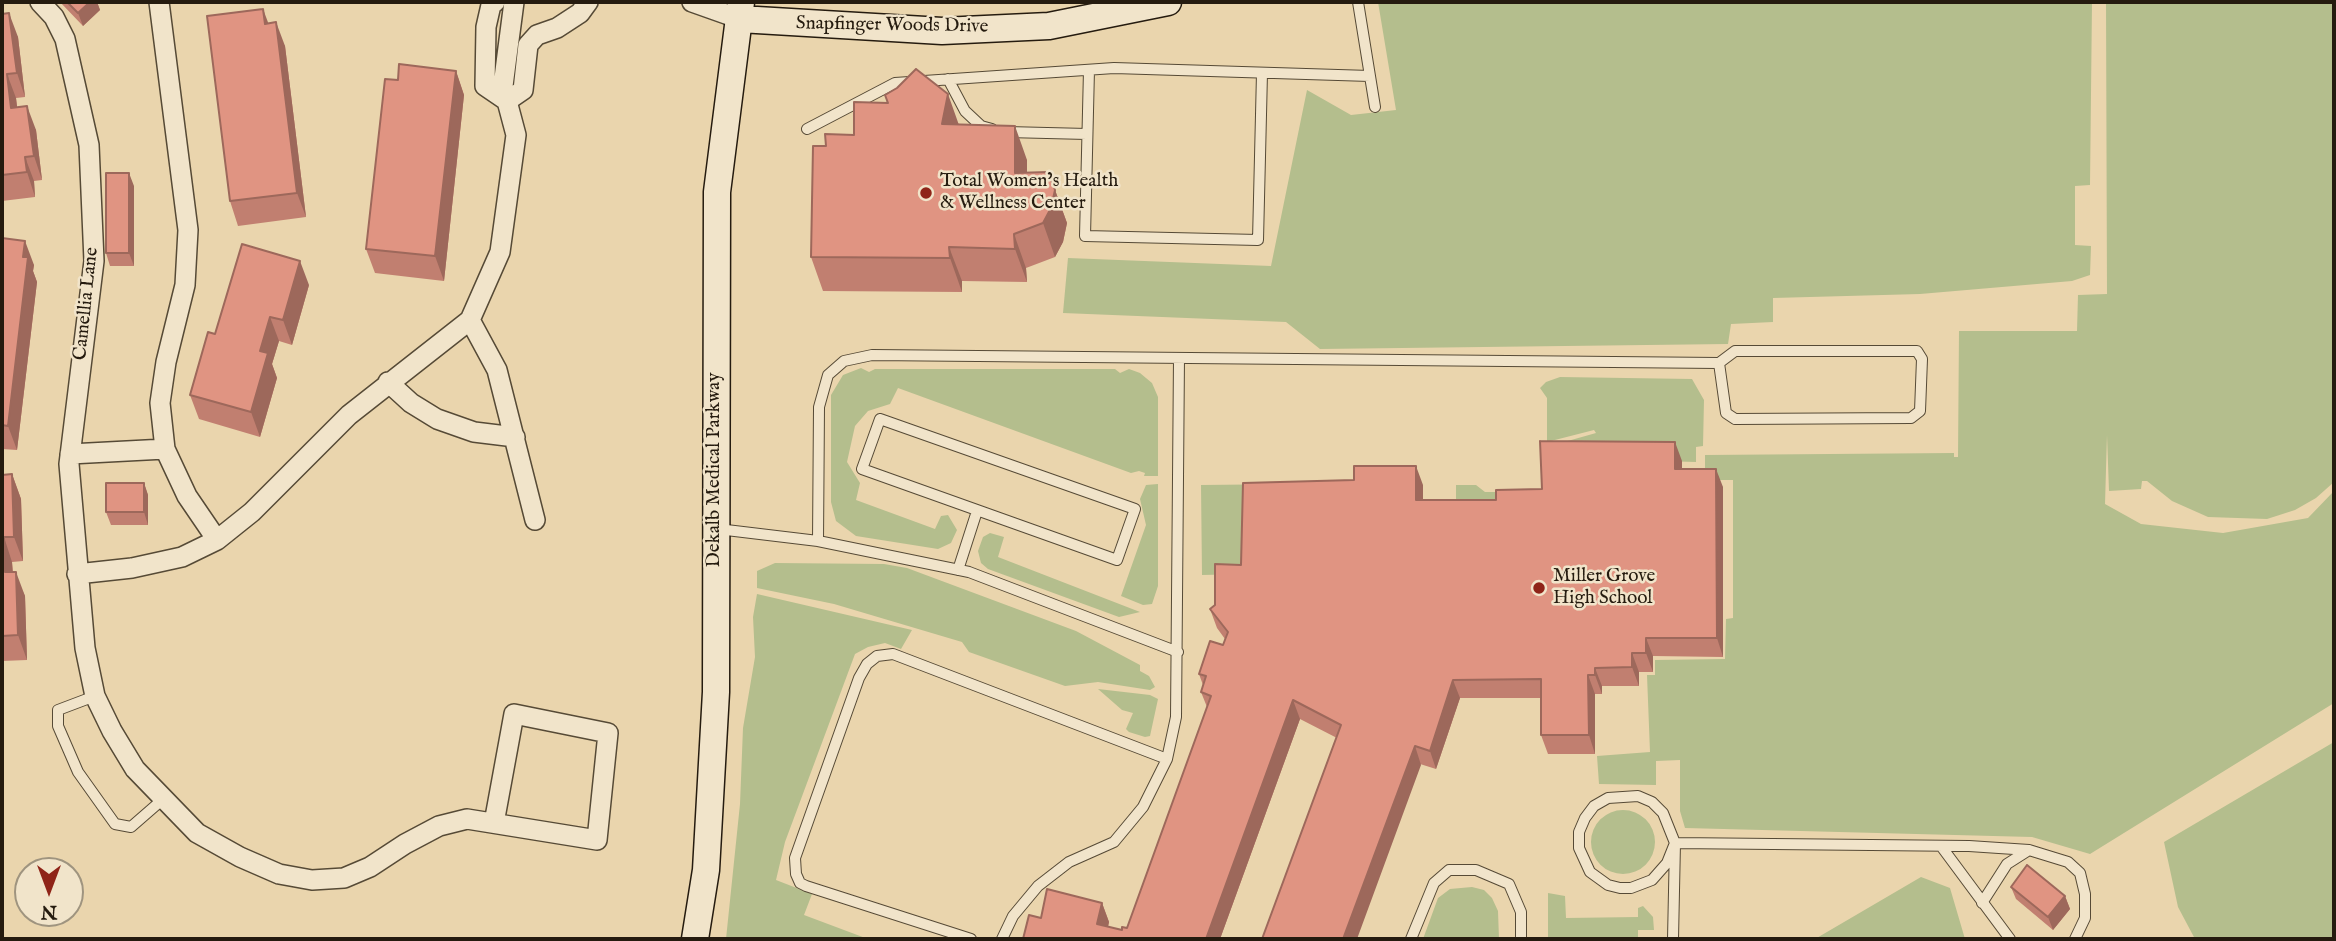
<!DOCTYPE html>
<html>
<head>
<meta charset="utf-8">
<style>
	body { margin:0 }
	#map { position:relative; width:2336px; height:941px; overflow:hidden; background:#ead5ad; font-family:"IM FELL English",serif }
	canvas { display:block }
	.frame { position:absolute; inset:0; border:4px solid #251b0f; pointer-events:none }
	.north { position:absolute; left:14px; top:857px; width:70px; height:70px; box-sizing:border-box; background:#f1e4ca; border:2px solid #9f947f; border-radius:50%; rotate:180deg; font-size:19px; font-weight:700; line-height:28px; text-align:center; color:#251b0f }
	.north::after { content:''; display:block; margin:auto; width:24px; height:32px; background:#8f2418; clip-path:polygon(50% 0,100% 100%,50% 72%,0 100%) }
</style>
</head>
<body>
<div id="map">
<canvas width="2336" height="941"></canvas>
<div class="frame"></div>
<div class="north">N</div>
</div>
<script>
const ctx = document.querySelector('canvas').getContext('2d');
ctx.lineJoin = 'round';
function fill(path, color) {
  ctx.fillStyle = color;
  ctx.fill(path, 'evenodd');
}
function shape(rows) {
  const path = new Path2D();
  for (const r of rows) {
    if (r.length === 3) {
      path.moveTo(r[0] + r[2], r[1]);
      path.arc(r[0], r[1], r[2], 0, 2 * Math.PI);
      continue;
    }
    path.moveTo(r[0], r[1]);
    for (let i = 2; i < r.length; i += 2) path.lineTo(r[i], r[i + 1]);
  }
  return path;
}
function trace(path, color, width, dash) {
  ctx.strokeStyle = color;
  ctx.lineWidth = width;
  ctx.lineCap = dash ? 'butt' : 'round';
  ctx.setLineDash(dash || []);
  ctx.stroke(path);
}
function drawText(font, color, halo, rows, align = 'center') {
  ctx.font = font + ' "IM FELL English",serif';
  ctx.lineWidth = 5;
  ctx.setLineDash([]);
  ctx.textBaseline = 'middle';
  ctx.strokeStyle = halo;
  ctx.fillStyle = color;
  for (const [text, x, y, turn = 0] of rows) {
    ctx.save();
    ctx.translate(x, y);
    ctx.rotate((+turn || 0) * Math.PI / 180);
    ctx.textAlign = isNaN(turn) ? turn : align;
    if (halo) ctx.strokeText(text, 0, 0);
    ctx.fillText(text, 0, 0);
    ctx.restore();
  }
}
fill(shape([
	[1378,2,2092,2,2090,185,2075,186,2075,245,2091,246,2090,275,2072,281,1920,294,1773,298,1773,322,1731,324,1728,344,1320,349,1286,322,1063,313,1068,258,1271,266,1307,90,1351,115,1396,110],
	[2106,2,2334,2,2334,482,2316,498,2295,510,2267,519,2208,517,2172,501,2147,481,2142,481,2141,489,2109,491,2107,435,2105,504,2141,524,2223,533,2308,518,2334,491,2334,703,2090,854,2032,837,1685,828,1680,811,1680,760,1656,761,1656,785,1599,784,1597,756,1650,752,1647,675,1655,675,1655,660,1725,659,1726,619,1733,618,1733,480,1705,480,1705,455,1954,453,1954,457,1958,457,1959,331,2077,331,2078,295,2107,294],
	[861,368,869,372,875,369,1115,369,1120,373,1129,369,1140,373,1152,383,1158,397,1158,476,1144,476,1145,473,1139,471,1131,473,898,388,890,404,868,411,855,426,847,462,860,483,856,500,935,529,941,516,948,515,957,530,951,543,938,549,856,536,836,521,831,502,831,395,843,375],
	[1560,377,1692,379,1704,400,1703,446,1696,447,1696,462,1551,458,1550,446,1596,433,1594,430,1547,442,1547,398,1540,388,1546,382],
	[1158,484,1158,586,1152,604,1143,605,1121,596,1146,525,1140,499,1146,485],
	[1296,484,1247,574,1202,575,1201,485],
	[1456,485,1476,485,1485,492,1526,492,1456,514],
	[990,533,1004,537,998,557,1140,612,1119,617,988,569,981,563,978,551,983,537],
	[775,563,884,564,907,568,1076,631,1140,665,1140,671,1149,676,1155,687,1150,690,1098,682,1065,686,969,652,962,642,834,604,757,588,757,571],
	[757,594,912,630,901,649,885,643,868,647,855,654,785,842,776,880,812,894,804,915,868,939,726,939,740,804,743,728,755,657,753,617],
	[1098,689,1150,695,1158,699,1150,736,1145,737,1129,732,1126,729,1133,713,1122,710],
	[2334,742,2334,939,2195,939,2178,907,2164,842],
	[1623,842,32],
	[1921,877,1950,888,1965,939,1815,939],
	[1472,887,1484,890,1492,898,1498,911,1499,939,1423,939,1438,898,1450,889],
	[1548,893,1565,896,1566,918,1638,917,1638,908,1643,906,1653,917,1654,930,1638,930,1638,939,1548,939]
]), '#b4be8d');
const lane = shape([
	[1358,2,1375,107],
	[1089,70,1085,236,1258,240,1262,73],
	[948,79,965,111,981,126,992,129],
	[807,129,895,83,1114,68,1370,76],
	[1007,132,1087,134],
	[880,419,1135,509,1117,560,862,469,880,419],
	[718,529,818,541,969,572,1178,652],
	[818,541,819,407,828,375,844,361,872,355,1719,363,1735,351,1917,351,1922,359,1920,411,1911,418,1735,419,1726,413,1719,363],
	[958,570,977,511],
	[95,696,58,710,58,726,78,772,115,824,131,827,162,800],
	[1675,843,1969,846,2029,850,2068,862,2080,873,2085,894,2085,918,2075,939],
	[1941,846,2010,939],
	[1982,903,2007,864,2029,850],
	[971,939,806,886,800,883,796,874,795,858,859,678,867,664,877,656,893,654,1167,759],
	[1002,939,1013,916,1038,886,1069,862,1114,842,1143,807,1167,759,1176,717,1179,358],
	[1411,939,1434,883,1449,870,1476,870,1509,884,1521,912,1521,939],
	[1673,939,1675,843,1663,813,1652,802,1638,796,1608,798,1594,806,1585,818,1579,832,1579,848,1590,872,1608,885,1620,888,1631,888,1652,880,1667,863,1675,843]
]);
const street = shape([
	[40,2,54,17,65,39,89,145,94,261,69,464,85,648,95,696,112,731,135,769,197,833,240,857,279,874,312,880,344,878,370,867,405,844,439,826,467,819,597,840,608,733,514,714,494,823],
	[159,2,188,230,185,285,166,362,160,403,165,449,187,496,217,540],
	[495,2,491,5,486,27,485,86,507,101],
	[692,2,740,19],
	[507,101,523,90,528,45,537,35,557,28,580,13,588,2],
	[470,320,497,370,535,520],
	[388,382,411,403,437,419,474,432,515,437],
	[70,454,165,449],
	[77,574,132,568,182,557,217,540,252,512,349,415,470,320,500,252,516,135,503,86,514,2]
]);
const secondary = shape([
	[740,19,942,31,1049,26,1168,2],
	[695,939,706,870,716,692,717,192,741,2]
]);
trace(lane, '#564a36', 12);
trace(street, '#564a36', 22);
trace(secondary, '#251b0f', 29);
trace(lane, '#f1e4ca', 10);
trace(street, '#f1e4ca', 19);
trace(secondary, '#f1e4ca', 26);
fill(shape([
	[60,2,97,2,100,10,83,26],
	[2,14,18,37,25,97,16,98,17,107,36,130,42,180,34,181,35,197,2,201],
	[268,23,285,46,306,217,238,226,230,201],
	[456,71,464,95,444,281,375,273,366,249,398,80],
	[885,95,959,124,1027,160,1027,173,1055,190,1067,223,1063,242,1055,257,1026,268,1027,282,962,281,962,292,823,291,811,257,854,135,887,103],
	[134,186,134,266,110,266,106,253],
	[2,238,34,265,33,271,37,282,17,450,2,449],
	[309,285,292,345,279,341,272,364,277,378,260,437,199,419,190,395,215,334],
	[1682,461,1682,469,1723,487,1723,657,1653,656,1653,672,1639,672,1639,686,1602,686,1602,694,1595,694,1595,754,1548,754,1541,735,1541,698,1460,698,1436,769,1337,738,1300,719,1220,939,1023,939,1041,918,1102,903,1109,922,1108,927,1122,930,1127,928,1207,707,1201,692,1203,685,1199,674,1223,645,1225,639,1217,628,1210,609,1215,605,1241,565,1423,485,1423,500,1496,500,1542,489],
	[12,474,21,499,23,561,12,562,13,572,25,596,27,660,2,661,2,475],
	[144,483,148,495,148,525,111,525,106,512],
	[2011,887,2065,896,2070,909,2053,930,2016,899]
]), '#c17f70');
fill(shape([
	[90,2,97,2,100,10,83,26,78,13],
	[263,9,272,33,265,24],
	[9,13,18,37,25,97,17,73],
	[276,22,285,46,306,217,297,193],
	[456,71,464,95,444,281,435,256],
	[7,74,16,98,20,132,11,108],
	[948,94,960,128,942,124],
	[27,106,36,130,42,180,34,156],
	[1015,126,1027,160,1027,207,1015,173],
	[25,157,34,181,35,197,27,172],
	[129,173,134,186,134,266,129,253],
	[1055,190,1067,223,1063,242,1055,257,1043,223],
	[1014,234,1026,268,1027,282,1015,249],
	[25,241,34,265,33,271,37,282,17,450,8,426],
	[949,247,962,281,962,292,950,258],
	[300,261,309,285,292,345,283,320],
	[270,317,279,341,272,364,277,378,260,437,251,412,260,351],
	[1675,442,1682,461,1682,487,1675,469],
	[1416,466,1423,485,1423,518,1416,500],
	[1716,469,1723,487,1723,657,1717,638],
	[12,474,21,499,23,561,14,537],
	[144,483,148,495,148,525,144,512],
	[4,537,12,562,14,596,5,572],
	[16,572,25,596,27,660,18,635],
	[1646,638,1653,656,1653,672,1646,653],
	[1632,653,1639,672,1639,686,1632,667],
	[1595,668,1602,686,1602,694,1595,675],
	[1588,675,1595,694,1595,754,1589,735],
	[1453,680,1460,698,1436,769,1430,751],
	[1293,700,1300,719,1220,939,1206,939],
	[1415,746,1421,765,1357,939,1343,939],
	[2065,896,2070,909,2053,930,2048,917],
	[1102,903,1109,922,1105,939,1097,924]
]), '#9d685b');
const building = shape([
	[67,2,90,2,78,13,67,2],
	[263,9,265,24,276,22,297,193,230,201,207,16,263,9],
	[9,13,17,73,7,74,11,108,27,106,34,156,25,157,27,172,2,175,2,14,9,13],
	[399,64,456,71,435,256,366,249,385,79,398,80,399,64],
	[916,69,948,94,942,124,1015,126,1015,173,1048,172,1055,190,1051,208,1043,223,1014,234,1015,249,949,247,950,258,811,257,813,146,826,146,825,134,854,135,854,102,888,103,885,95,897,88,916,69],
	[106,173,129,173,129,253,106,253,106,173],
	[2,238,25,241,23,257,28,257,8,426,2,425,2,238],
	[242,244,300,261,283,320,270,317,260,351,268,353,251,412,190,395,208,332,215,334,242,244],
	[1540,441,1675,442,1675,469,1716,469,1717,638,1646,638,1646,653,1632,653,1632,667,1595,668,1595,675,1588,675,1589,735,1541,735,1541,679,1453,680,1430,751,1415,746,1343,939,1262,939,1341,725,1293,700,1206,939,1023,939,1029,915,1041,918,1047,889,1102,903,1097,924,1122,930,1122,927,1127,928,1211,696,1201,692,1206,676,1199,674,1210,641,1223,645,1228,632,1210,609,1215,605,1215,564,1241,565,1243,483,1354,480,1354,466,1416,466,1416,500,1496,500,1496,490,1542,489,1540,441],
	[12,474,14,537,4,537,5,572,16,572,18,635,2,636,2,475,12,474],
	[106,483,144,483,144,512,106,512,106,483],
	[2027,865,2065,896,2048,917,2011,887,2027,865]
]);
fill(building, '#e09482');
trace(building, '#9d685b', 2);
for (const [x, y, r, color] of [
	[926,193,7,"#8f2418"],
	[1539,588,7,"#8f2418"]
]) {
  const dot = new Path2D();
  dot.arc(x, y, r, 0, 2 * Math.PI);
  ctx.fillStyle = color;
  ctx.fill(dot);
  trace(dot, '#f1e4ca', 2.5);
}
drawText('19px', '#251b0f', '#f1e4ca', [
	["Snapfinger Woods Drive",892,26,1],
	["Camellia Lane",87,304,-84],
	["Dekalb Medical Parkway",715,470,-90]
]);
drawText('19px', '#251b0f', '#f1e4ca', [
	["Total Women’s Health",940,182],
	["& Wellness Center",940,204],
	["Miller Grove",1553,577],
	["High School",1553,599]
], 'left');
</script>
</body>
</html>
